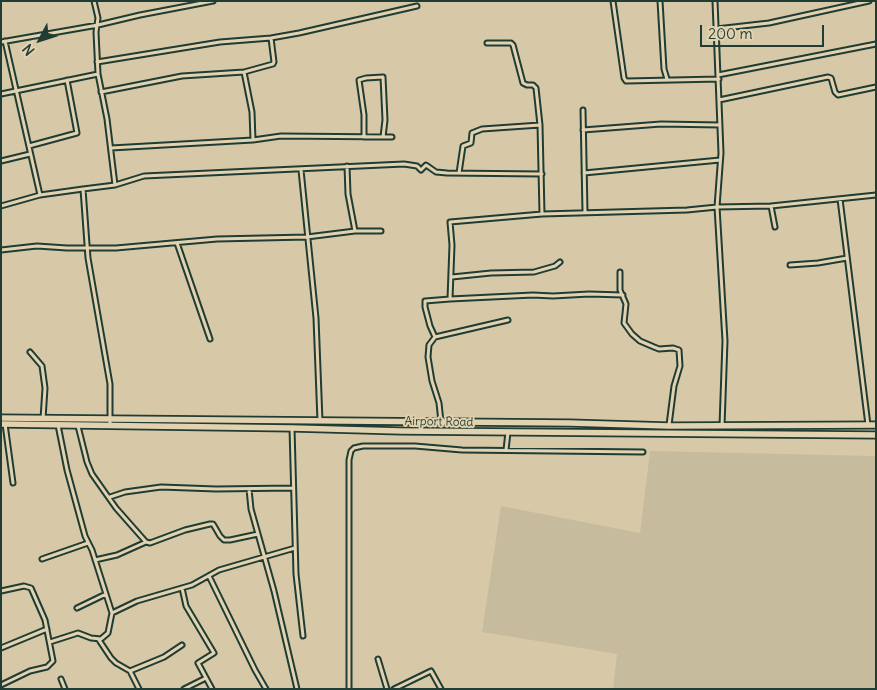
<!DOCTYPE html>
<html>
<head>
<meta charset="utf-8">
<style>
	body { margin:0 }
	#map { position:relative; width:877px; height:690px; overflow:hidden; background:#d7c9a8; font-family:Delius,sans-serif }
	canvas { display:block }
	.frame { position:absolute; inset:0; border:2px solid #1f3d34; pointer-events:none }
	.north { position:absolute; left:15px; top:15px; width:50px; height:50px; -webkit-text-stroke:4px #e3d2af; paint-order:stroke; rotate:230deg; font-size:14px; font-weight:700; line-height:20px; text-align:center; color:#1f3d34 }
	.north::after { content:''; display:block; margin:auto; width:18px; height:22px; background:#1f3d34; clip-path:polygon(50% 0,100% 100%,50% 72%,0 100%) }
	.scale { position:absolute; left:700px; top:25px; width:124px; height:22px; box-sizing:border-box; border:2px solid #1f3d34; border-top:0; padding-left:6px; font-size:15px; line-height:18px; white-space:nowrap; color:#1f3d34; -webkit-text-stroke:4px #e3d2af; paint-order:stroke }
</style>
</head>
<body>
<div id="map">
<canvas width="877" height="690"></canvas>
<div class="frame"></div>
<div class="north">N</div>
<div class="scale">200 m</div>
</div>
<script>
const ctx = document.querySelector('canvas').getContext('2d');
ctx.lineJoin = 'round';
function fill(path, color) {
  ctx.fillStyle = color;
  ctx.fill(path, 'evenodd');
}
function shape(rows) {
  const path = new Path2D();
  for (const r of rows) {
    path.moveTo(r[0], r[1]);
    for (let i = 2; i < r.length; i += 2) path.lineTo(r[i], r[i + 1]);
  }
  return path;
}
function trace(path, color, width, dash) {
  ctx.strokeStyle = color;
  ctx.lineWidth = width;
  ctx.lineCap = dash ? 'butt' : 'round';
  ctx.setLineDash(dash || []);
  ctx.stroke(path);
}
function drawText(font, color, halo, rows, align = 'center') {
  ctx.font = font + ' Delius,sans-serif';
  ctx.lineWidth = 4;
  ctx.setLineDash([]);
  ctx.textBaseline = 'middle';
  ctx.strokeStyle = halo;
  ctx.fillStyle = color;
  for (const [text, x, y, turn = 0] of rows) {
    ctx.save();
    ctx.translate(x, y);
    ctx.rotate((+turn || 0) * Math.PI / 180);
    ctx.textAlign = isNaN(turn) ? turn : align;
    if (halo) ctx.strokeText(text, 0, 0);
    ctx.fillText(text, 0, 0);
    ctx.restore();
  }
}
fill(shape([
	[650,451,876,456,876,689,613,689,617,654,482,632,501,506,640,533]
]), '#c6bc9d');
const minor = shape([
	[94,1,98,18,96,32,98,74,107,119,115,185],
	[613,1,624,78,626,81,719,79],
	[660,1,664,69,667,79],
	[715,1,721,153,717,207,725,341,722,426],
	[716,29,769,23,869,1],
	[5,41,40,195],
	[1,42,98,25,140,15,213,1],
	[487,43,511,43,513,45,523,83,527,85,533,85,536,88,540,125,542,214],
	[97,62,220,42,271,38,299,33,417,6],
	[244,72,252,112,253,140],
	[718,75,876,44],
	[101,92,182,76,244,72,273,64,274,62,271,38],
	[1,94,98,74],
	[719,100,828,77,831,78,835,92,838,95,876,87],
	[583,110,585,212],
	[583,130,661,124,720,125],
	[364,137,364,115,359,80,366,78,383,77,385,120,383,137],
	[29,146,77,133,67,80],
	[111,148,253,140,281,136,392,137],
	[1,161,30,154],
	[347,166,348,194,355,231],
	[301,170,316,318,320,421],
	[459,173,463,146,471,143,472,133,482,129,540,125],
	[584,173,720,160],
	[840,199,868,425],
	[1,206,40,195,83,189],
	[771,206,775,227],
	[177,243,210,339],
	[1,250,37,246,67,248,116,248,217,239,307,237,355,231,381,231],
	[790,265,818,263,847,258],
	[620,272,620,290,626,304,624,323,632,334,640,341,654,347,659,349,673,348,679,350,680,366,674,386,669,425],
	[452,277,491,273,534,272,555,266,560,262],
	[450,299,533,295,553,296,589,294,623,295],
	[435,337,508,320],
	[30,352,42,366,45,388,43,419],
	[441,422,439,403,432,381,428,357,429,345,435,337,430,326,425,307,425,301,450,299,452,245,450,222,542,214,687,210,717,207,771,206,876,195],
	[5,424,13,483],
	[110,425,110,384,88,258,83,189,115,185,144,176,404,164,417,166,421,170,426,165,436,172,447,173,542,174],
	[78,426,87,462,92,474,116,508,146,542],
	[292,428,296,574,303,636],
	[506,450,508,432],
	[249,489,251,509,274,591,297,689],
	[110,497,125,492,161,487,216,489,293,488],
	[42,559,88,543],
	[95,560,117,555,146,542,150,543,185,530,210,524,213,524,220,536,224,540,230,540,258,534],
	[209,576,255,670,266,689],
	[182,588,186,606,214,653,198,663,212,689],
	[1,591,24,586,31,588,45,620,53,661,47,667,30,671,1,685],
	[77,608,106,594],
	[112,613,137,601,192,585,219,570,295,548],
	[99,640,111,658,116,663,130,671,139,689],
	[50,642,78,633,91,638,101,639,108,633,112,613,92,550,85,536,67,470,58,425],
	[1,648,47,629],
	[378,659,387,689],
	[130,671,164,657,182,645],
	[61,679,65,689],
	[184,689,206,678],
	[349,689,349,460,351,451,354,448,363,446,415,446,462,450,643,452],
	[394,689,431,671,441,689]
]);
const trunk = shape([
	[1,418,570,423,669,426,876,425],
	[1,424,292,428,401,431,876,435]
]);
trace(minor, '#1f3d34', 7);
trace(trunk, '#1f3d34', 9);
trace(minor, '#e3d2af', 3);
trace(trunk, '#e3d2af', 5.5);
drawText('12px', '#1f3d34', '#e3d2af', [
	["Airport Road",439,422,1]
]);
</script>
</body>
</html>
